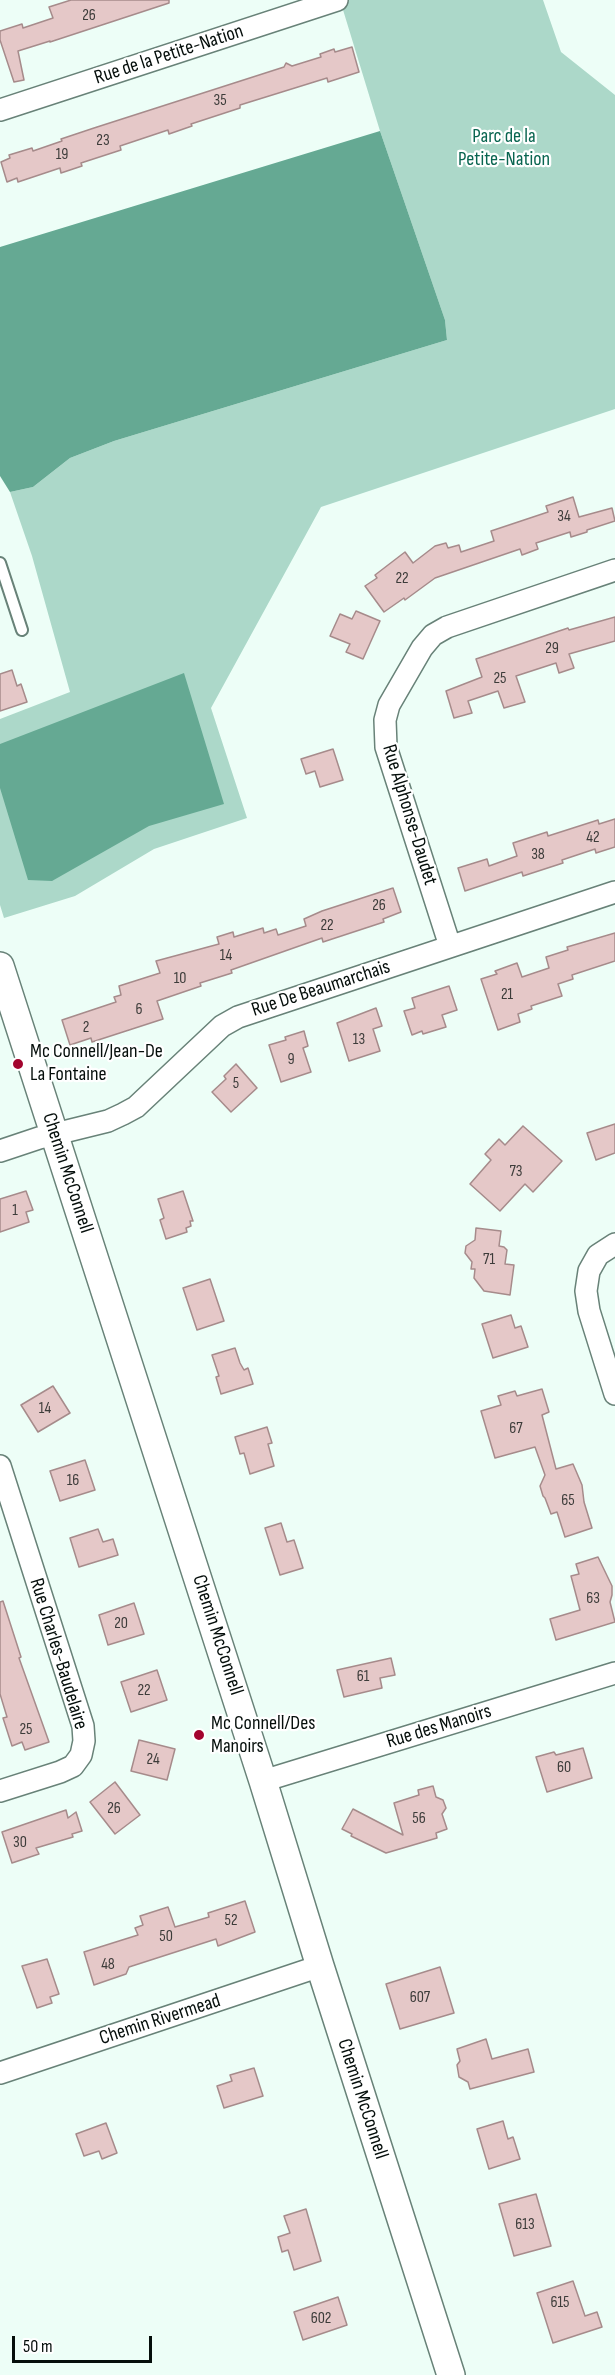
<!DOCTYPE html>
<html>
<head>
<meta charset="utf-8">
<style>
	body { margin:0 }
	#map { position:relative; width:615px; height:2375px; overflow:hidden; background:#edfef7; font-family:"Sofia Sans Condensed",sans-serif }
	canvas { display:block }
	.scale { position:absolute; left:12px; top:2336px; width:140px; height:27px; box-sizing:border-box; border:3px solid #050e0b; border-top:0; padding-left:8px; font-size:18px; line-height:21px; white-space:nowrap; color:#050e0b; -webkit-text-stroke:4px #fff; paint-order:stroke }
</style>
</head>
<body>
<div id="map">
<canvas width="615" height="2375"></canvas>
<div class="scale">50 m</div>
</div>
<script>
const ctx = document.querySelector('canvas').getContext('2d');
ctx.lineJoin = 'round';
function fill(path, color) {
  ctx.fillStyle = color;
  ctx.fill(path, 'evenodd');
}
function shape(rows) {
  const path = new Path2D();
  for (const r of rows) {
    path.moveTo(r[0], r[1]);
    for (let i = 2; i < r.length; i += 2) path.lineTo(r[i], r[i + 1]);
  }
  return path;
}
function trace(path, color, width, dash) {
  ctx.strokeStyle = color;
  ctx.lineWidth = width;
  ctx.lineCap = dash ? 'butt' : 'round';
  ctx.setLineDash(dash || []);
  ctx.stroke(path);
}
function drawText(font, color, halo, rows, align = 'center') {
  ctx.font = font + ' "Sofia Sans Condensed",sans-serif';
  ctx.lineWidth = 4.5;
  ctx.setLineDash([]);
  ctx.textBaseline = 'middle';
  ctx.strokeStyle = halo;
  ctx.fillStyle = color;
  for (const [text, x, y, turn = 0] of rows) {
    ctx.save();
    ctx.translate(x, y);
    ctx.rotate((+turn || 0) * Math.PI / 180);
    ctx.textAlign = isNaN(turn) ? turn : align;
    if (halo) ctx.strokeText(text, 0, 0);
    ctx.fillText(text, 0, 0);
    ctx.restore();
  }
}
fill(shape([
	[340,0,543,0,561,52,615,95,615,409,321,507,211,708,247,818,154,849,75,896,4,918,0,905,0,719,70,692,32,556,10,492,33,487,70,458,114,441,447,340,445,320,380,131]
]), '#acd8c9');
fill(shape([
	[380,131,445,320,447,340,114,441,70,458,33,487,10,492,0,476,0,247],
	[184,673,224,804,149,826,52,881,28,880,0,788,0,744]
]), '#65a993');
const building = shape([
	[71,0,169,0,169,3,50,42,50,41,18,51,24,80,14,82,0,40,0,31,22,24,23,28,53,18,49,7,71,0],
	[352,47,359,72,328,82,327,78,240,105,240,108,191,124,192,126,169,134,168,130,120,146,121,150,81,163,82,166,61,173,60,168,18,182,17,178,7,182,1,162,10,158,9,155,32,148,33,151,62,141,61,139,94,128,284,67,286,63,292,66,321,57,320,54,334,49,335,52,352,47],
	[573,497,579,517,612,508,615,521,587,530,587,532,571,537,570,532,536,543,538,549,522,555,520,549,435,578,405,600,404,598,384,612,365,586,377,578,375,575,405,552,413,563,435,546,446,543,448,548,459,545,461,552,494,541,491,531,548,512,546,506,573,497],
	[356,611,380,621,363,659,346,652,350,644,330,636,340,614,352,619,356,611],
	[615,617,615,641,569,654,574,668,559,673,556,663,516,676,525,702,504,708,498,691,468,701,472,713,454,718,446,691,482,677,476,659,568,628,569,630,615,617],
	[12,670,17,686,21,684,27,702,0,711,0,674,12,670],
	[333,749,343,780,320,787,315,771,306,774,301,759,333,749],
	[615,819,615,847,596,853,595,849,562,860,563,863,523,876,522,872,465,891,458,868,487,859,489,866,517,856,513,843,547,832,548,836,598,820,599,824,615,819],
	[393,888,401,912,383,919,384,922,323,942,322,938,231,970,232,973,200,983,201,986,157,1001,163,1019,92,1042,91,1038,70,1045,62,1020,116,1002,114,997,121,995,119,986,160,973,156,961,219,944,217,937,233,932,234,937,263,928,264,933,276,929,278,935,306,926,304,919,322,911,393,888],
	[615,933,615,961,572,975,573,979,558,984,562,996,531,1006,532,1009,518,1014,520,1022,498,1030,481,979,497,974,495,971,517,963,522,977,549,968,546,957,568,950,567,947,615,933],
	[449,986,457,1010,442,1015,446,1027,423,1034,422,1031,412,1035,404,1011,415,1008,412,998,449,986],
	[376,1008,382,1026,373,1029,380,1051,349,1061,337,1023,376,1008],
	[304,1031,308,1046,303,1048,311,1072,281,1082,269,1045,286,1040,285,1037,304,1031],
	[236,1064,257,1088,231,1112,212,1092,226,1079,224,1076,236,1064],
	[615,1124,615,1153,596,1160,587,1133,615,1124],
	[523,1126,562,1161,533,1192,525,1184,500,1211,470,1184,491,1160,485,1154,499,1139,505,1145,523,1126],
	[26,1191,33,1210,26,1212,29,1222,0,1232,0,1199,26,1191],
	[183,1191,193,1221,190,1221,191,1226,186,1228,187,1232,166,1239,160,1220,164,1218,158,1199,183,1191],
	[476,1228,501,1231,499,1246,504,1247,507,1250,505,1264,514,1265,510,1295,484,1291,474,1278,475,1269,471,1269,472,1262,465,1253,466,1246,475,1240,476,1228],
	[210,1279,224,1321,197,1330,183,1288,210,1279],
	[511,1315,515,1328,521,1326,528,1347,493,1358,482,1324,511,1315],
	[235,1348,240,1363,244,1370,248,1368,253,1384,221,1394,216,1377,219,1376,212,1355,235,1348],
	[53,1386,70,1413,38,1432,21,1405,53,1386],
	[542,1389,549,1412,542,1415,556,1469,573,1464,582,1485,584,1502,592,1528,565,1537,557,1512,551,1514,545,1498,543,1496,540,1486,545,1475,535,1447,495,1458,481,1411,501,1405,498,1396,515,1391,517,1396,542,1389],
	[267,1427,272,1443,268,1444,274,1466,250,1474,244,1453,240,1454,235,1437,267,1427],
	[85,1460,95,1490,60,1501,50,1471,85,1460],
	[281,1523,287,1542,294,1540,303,1568,280,1575,265,1528,281,1523],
	[98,1529,103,1542,113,1539,118,1555,79,1567,70,1538,98,1529],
	[598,1557,612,1586,612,1595,610,1602,615,1622,556,1640,550,1619,580,1610,571,1576,579,1574,576,1564,598,1557],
	[3,1601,21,1657,19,1658,49,1742,25,1750,22,1742,12,1746,3,1718,7,1717,0,1694,0,1602,3,1601],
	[134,1603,144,1634,108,1645,99,1615,134,1603],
	[391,1658,395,1675,380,1678,382,1688,344,1697,337,1670,391,1658],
	[157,1670,167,1700,131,1712,121,1682,157,1670],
	[139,1740,175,1749,167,1780,131,1771,139,1740],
	[583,1748,592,1778,547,1792,536,1757,554,1752,556,1755,583,1748],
	[115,1782,140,1815,115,1834,90,1802,115,1782],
	[433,1786,436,1797,443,1800,446,1808,442,1814,447,1829,436,1833,437,1838,386,1853,351,1836,352,1834,342,1829,353,1809,403,1835,394,1803,419,1795,418,1790,433,1786],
	[66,1810,68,1818,76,1812,82,1831,72,1834,73,1837,36,1848,39,1854,12,1863,2,1832,66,1810],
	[245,1901,255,1932,218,1946,216,1939,129,1967,126,1974,94,1985,84,1952,138,1935,135,1928,143,1925,140,1916,168,1907,175,1927,209,1917,208,1913,245,1901],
	[47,1959,59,1994,50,1997,52,2003,37,2008,22,1966,47,1959],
	[440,1967,454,2013,400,2029,386,1984,440,1967],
	[486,2039,492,2059,528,2049,534,2072,470,2089,468,2082,459,2077,457,2065,460,2061,457,2049,486,2039],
	[254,2068,263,2096,224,2108,217,2086,232,2081,230,2075,254,2068],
	[503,2121,508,2139,513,2137,520,2159,489,2169,477,2129,503,2121],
	[106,2123,117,2153,102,2159,99,2151,84,2156,76,2134,106,2123],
	[536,2194,551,2246,514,2256,499,2204,536,2194],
	[306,2209,321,2261,294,2270,288,2250,282,2252,278,2237,290,2233,284,2216,306,2209],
	[573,2281,585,2316,597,2312,602,2327,553,2343,537,2293,573,2281],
	[338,2297,347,2325,303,2340,294,2312,338,2297]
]);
fill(building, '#e5c8c8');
trace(building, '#a68b8b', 1.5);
const service = shape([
	[0,563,22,630]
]);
const minor = shape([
	[0,110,337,0],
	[450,946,386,747,385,720,389,705,422,648,433,635,447,627,615,570],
	[0,1151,39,1138,108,1121,123,1114,136,1107,222,1026,238,1017,615,892],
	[615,1244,598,1255,589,1271,586,1291,589,1311,615,1394],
	[0,1466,83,1726,84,1741,81,1755,73,1766,60,1772,0,1791],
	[263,1781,615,1673],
	[0,2073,320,1966]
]);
const tertiary = shape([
	[0,966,263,1781,320,1966,451,2375]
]);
trace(service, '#688278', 14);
trace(minor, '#688278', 24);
trace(tertiary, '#688278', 30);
trace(service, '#fff', 10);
trace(minor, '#fff', 21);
trace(tertiary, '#fff', 27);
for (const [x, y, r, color] of [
	[18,1064,6,"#a3042e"],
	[199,1735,6,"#a3042e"]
]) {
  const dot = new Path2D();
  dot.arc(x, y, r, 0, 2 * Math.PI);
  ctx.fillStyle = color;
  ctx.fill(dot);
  trace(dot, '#fff', 2);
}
drawText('16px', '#3d3c3a', null, [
	["26",89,16],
	["35",220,101],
	["23",103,141],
	["19",62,155],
	["34",564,517],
	["22",402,579],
	["29",552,649],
	["25",500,679],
	["42",593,838],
	["38",538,855],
	["26",379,906],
	["22",327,926],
	["14",226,956],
	["10",180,979],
	["21",507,995],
	["6",139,1010],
	["2",86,1028],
	["13",359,1040],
	["9",291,1060],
	["5",236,1084],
	["73",516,1172],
	["1",15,1211],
	["71",489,1260],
	["14",45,1409],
	["67",516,1429],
	["16",73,1481],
	["65",568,1501],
	["63",593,1599],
	["20",121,1624],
	["61",363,1677],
	["22",144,1691],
	["25",26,1730],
	["24",153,1760],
	["60",564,1768],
	["26",114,1809],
	["56",419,1819],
	["30",20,1843],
	["52",231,1921],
	["50",166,1937],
	["48",108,1965],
	["607",420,1998],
	["613",525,2225],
	["615",560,2303],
	["602",321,2319]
]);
drawText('20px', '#050e0b', '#fff', [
	["Rue de la Petite-Nation",169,55,-18],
	["Rue Alphonse-Daudet",409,815,73],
	["Rue De Beaumarchais",321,989,-18],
	["Chemin McConnell",67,1173,72],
	["Chemin McConnell",217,1635,72],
	["Rue Charles-Baudelaire",58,1654,73],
	["Rue des Manoirs",439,1727,-17],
	["Chemin Rivermead",160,2020,-18],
	["Chemin McConnell",362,2099,72]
]);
drawText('20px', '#096550', '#fff', [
	["Parc de la",504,137],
	["Petite-Nation",504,160]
]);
drawText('20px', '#050e0b', '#fff', [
	["Mc Connell/Jean-De",30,1052],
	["La Fontaine",30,1075],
	["Mc Connell/Des",211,1724],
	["Manoirs",211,1747]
], 'left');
</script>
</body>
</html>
